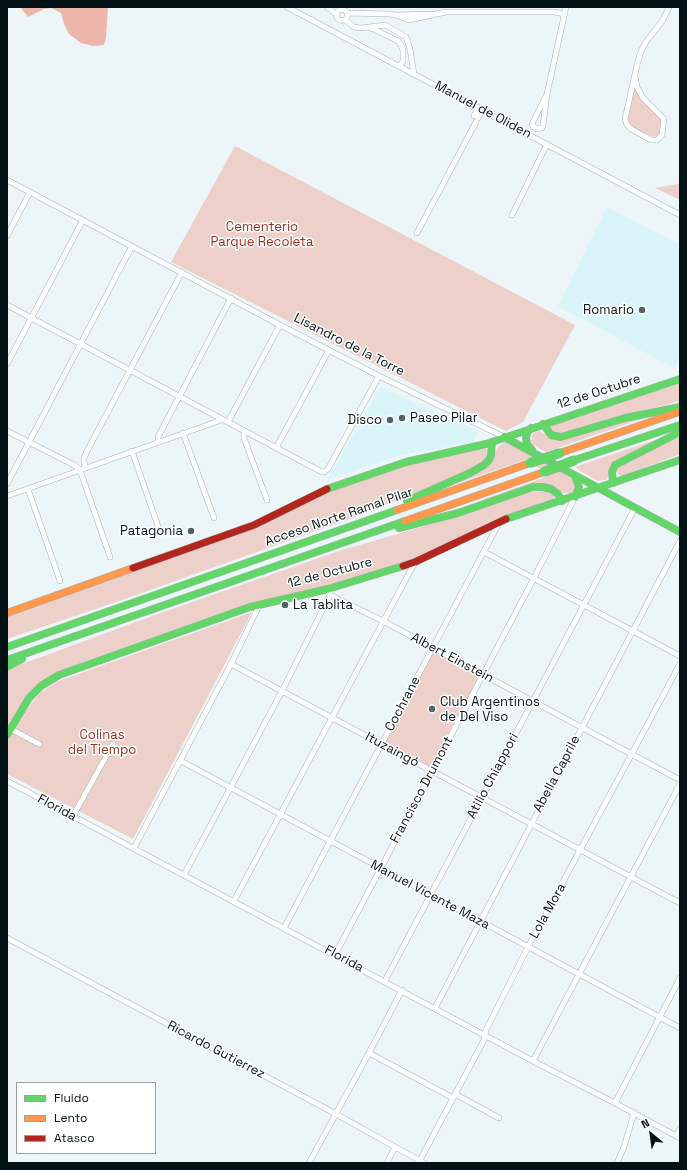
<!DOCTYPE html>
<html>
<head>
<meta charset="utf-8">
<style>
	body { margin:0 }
	#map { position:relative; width:687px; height:1170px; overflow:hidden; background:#ecf5f7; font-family:"Space Grotesk",sans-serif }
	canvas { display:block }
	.frame { position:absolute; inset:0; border:8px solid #031215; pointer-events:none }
	.legend { position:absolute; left:16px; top:1082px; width:140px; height:72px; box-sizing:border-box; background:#fff; border:1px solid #9aa0a1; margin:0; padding:5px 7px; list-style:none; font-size:12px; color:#031215 }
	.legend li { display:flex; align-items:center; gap:8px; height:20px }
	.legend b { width:20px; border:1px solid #9aa0a1 }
	.north { position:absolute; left:631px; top:1114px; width:40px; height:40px; -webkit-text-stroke:3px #fff; paint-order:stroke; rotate:331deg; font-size:11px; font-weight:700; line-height:16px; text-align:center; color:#031215 }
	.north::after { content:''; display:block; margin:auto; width:14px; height:18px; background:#031215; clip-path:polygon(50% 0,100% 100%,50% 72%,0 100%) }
</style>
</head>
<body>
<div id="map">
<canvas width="687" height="1170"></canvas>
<div class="frame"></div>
<ul class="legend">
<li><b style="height:5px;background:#63d668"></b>Fluido</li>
<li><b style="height:5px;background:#ff974d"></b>Lento</li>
<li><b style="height:5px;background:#b3261e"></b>Atasco</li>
</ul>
<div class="north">N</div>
</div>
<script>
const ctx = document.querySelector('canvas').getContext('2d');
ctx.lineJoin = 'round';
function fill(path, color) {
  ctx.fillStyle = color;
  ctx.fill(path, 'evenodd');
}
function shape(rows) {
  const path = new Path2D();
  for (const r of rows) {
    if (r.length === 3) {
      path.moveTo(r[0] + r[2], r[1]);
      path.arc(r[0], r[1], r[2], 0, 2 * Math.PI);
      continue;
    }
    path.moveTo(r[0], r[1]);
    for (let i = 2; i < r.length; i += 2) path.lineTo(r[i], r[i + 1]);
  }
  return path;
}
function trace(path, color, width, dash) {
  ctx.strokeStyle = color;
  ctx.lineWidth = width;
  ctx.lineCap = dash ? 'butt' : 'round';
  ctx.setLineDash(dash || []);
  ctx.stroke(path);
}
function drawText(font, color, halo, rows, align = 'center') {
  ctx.font = font + ' "Space Grotesk",sans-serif';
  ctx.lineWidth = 3;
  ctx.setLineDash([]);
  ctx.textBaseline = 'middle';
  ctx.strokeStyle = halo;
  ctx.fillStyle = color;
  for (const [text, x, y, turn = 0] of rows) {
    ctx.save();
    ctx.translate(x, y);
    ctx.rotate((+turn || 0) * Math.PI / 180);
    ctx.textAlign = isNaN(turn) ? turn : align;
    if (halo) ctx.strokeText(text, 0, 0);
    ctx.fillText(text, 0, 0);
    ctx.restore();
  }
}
fill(shape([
	[607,207,680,245,680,357,674,368,558,306],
	[381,387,478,431,474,442,401,455,327,480]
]), '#d9f5fa');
fill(shape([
	[636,89,663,121,659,136,657,138,635,129,629,124,627,119,634,90],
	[235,146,575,325,523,422,506,431,171,262],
	[680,183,680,200,655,188,678,184],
	[680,382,680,401,666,405,614,417,564,435,554,434,550,428,550,425,558,421,570,420],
	[644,418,546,452,533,445,531,441,532,435,535,432,539,431,549,436],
	[680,437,680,454,623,476,618,475,617,468,627,459],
	[658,439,610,472,606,480,598,481,585,474,575,467],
	[505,442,508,442,572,478,577,484,574,490,571,493,564,493,551,486,473,505,485,499,551,475,525,460,446,487,492,460,498,447],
	[483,448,488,450,484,462,428,488,363,514,122,600,7,639,7,616,259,527,325,493,410,463],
	[547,490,555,496,554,500,509,515,425,556,328,586,245,605,86,661,60,672,41,682,7,729,7,671,22,664,155,615,339,551,466,514,523,493],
	[252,612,133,839,7,774,7,744,9,739,29,707,39,694,56,682],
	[434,651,480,676,430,767,384,743]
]), '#edd0ca');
fill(shape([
	[20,7,108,7,106,37,104,45,93,46,81,43,69,34,64,24,61,13,51,8,44,9,28,17]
]), '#edb6ab');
const street = shape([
	[287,7,680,215],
	[327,7,336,14],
	[342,15,5.5],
	[347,13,389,14,395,15],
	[438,14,395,15,409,20,446,12,554,12,565,14],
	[345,20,354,27,360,28,369,27],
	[400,66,403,61,403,50,401,45,398,41,369,27,385,25,406,37,410,49,414,74],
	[635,76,637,87,643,98,664,119,662,135,657,140,651,140,631,129,627,125,625,119,637,65,641,51,646,42,663,20,669,7],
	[547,94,533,122,532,125,536,129,542,128,543,125,547,94,566,7],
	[474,116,478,107],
	[478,118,482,109],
	[7,180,280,325,379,376,504,437],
	[512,215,547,144],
	[417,233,476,122],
	[7,236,30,192],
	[7,305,320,471,324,472,328,469,379,376],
	[7,364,83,220],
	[228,422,280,325],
	[7,431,74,465,80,470,110,557],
	[244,431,244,438,267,500],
	[183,433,214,518],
	[158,442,158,437,231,298],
	[276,448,329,350],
	[132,451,159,529],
	[85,468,84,459,86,453,182,272],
	[7,484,132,246],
	[28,489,60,581],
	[7,496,216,422,222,419],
	[484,552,680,656],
	[330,595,383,621,680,780],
	[231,664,680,903],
	[11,729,39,744],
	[181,761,680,1028],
	[7,781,533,1061,615,1103,680,1138],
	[73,816,113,744],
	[134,848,231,664,260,604],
	[184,875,282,691,330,595,329,592],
	[234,901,415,562],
	[284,928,499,523],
	[7,938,336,1114,424,1163],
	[335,955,534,578,575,497],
	[385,981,635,508],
	[435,1008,680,541],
	[369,1053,453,1098],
	[533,1061,680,784],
	[455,1094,499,1118],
	[615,1103,680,978],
	[676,1136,680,1129],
	[420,1160,484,1040,486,1030,528,947,680,664],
	[309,1163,369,1053,402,990],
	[387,1163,395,1147],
	[617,1163,624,1147,634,1113]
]);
const fast = shape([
	[543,424,551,435,561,437,625,418,680,407],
	[531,428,527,433,526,439,527,444,532,450],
	[504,437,680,532],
	[575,460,680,425],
	[575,476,579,487,575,497],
	[613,483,612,472,615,465,680,432],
	[327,489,406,462,486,444,680,379],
	[407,501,470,473,484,465,489,460,491,455,492,442],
	[506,519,680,460],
	[399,528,458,513,533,487,543,487,551,489,558,494,562,501],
	[7,647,397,510],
	[7,660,405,521],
	[7,667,22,659],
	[7,735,29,698,41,686,59,675,250,607,328,589,403,566]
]);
const slow = shape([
	[560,453,679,412],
	[397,510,530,463],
	[405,521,544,472],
	[7,613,133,568]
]);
const jam = shape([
	[403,566,415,562,506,519],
	[133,568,254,525,327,489]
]);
trace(street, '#a7b2b5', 6);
trace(fast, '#a7b2b5', 8);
trace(slow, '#a7b2b5', 8);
trace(jam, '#a7b2b5', 8);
trace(street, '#fcfefe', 5);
trace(fast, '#63d668', 7);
trace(slow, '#ff974d', 7);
trace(jam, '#b3261e', 7);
const fastBridge = shape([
	[530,463,560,453],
	[544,472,575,460]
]);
trace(fastBridge, '#95aaad', 10, []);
trace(fastBridge, '#63d668', 9);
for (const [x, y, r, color] of [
	[642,310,4,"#556164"],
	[402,418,4,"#556164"],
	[390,420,4,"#556164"],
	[191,531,4,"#556164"],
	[285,605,4,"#556164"],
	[432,709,4,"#556164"]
]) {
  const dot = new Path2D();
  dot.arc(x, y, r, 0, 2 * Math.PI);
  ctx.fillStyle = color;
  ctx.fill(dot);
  trace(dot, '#fff', 1.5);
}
drawText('13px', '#031215', '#fff', [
	["Manuel de Oliden",483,110,28],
	["Lisandro de la Torre",349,345,27],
	["12 de Octubre",599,392,-18],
	["Acceso Norte Ramal Pilar",339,517,-19],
	["12 de Octubre",330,573,-15],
	["Albert Einstein",452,658,28],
	["Cochrane",403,704,-62],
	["Ituzaingó",392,750,28],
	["Abella Caprile",557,774,-62],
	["Atilio Chiappori",493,776,-62],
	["Francisco Drumont",422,790,-62],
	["Florida",57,808,28],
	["Manuel Vicente Maza",430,895,28],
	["Lola Mora",548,911,-61],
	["Florida",344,959,28],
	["Ricardo Gutierrez",216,1050,28]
]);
drawText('13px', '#913120', '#fff', [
	["Cementerio",262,227],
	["Parque Recoleta",262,242],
	["Colinas",102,735],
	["del Tiempo",102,750]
]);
drawText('13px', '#031215', '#fff', [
	["Romario",634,310],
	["Paseo Pilar",410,418,"left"],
	["Disco",382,420],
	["Patagonia",183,531],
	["La Tablita",293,605,"left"],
	["Club Argentinos",440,702,"left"],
	["de Del Viso",440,717,"left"]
], 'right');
</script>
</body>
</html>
